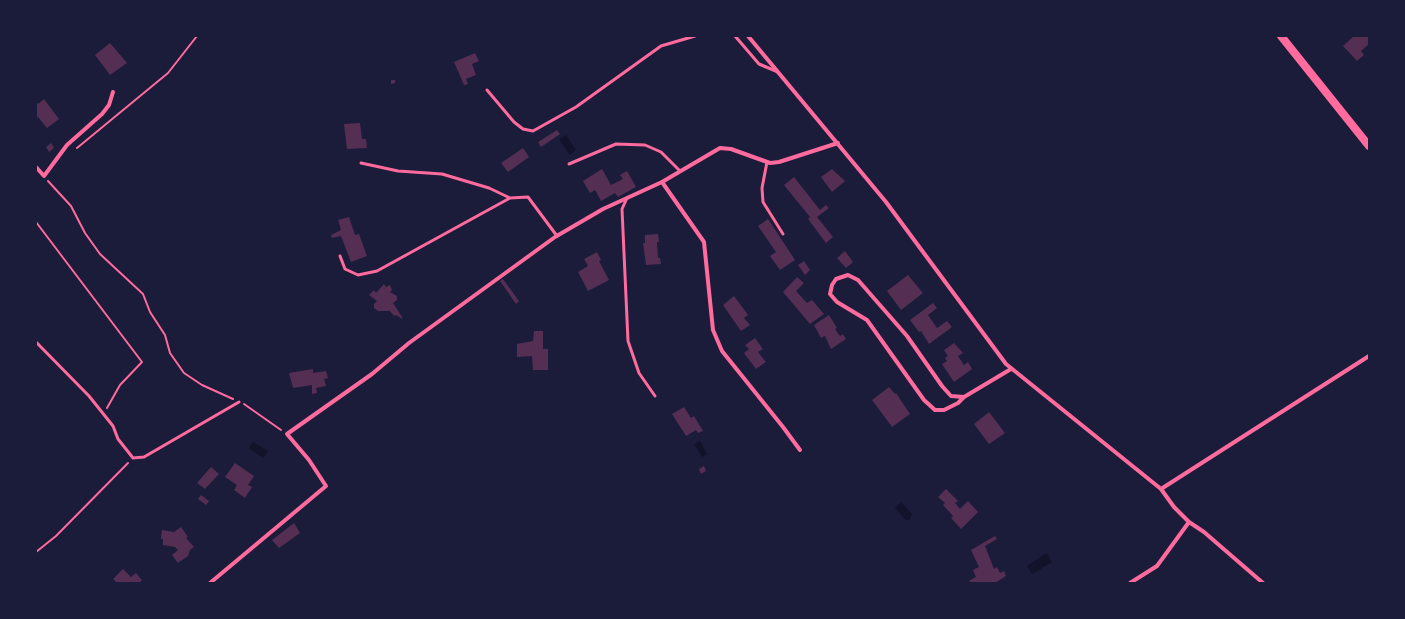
<!DOCTYPE html>
<html>
<head>
<meta charset="utf-8">
<style>
	body { margin:0 }
	#map { position:relative; width:1405px; height:619px; overflow:hidden; background:#1b1b3a; font-family:"Source Sans 3",sans-serif }
	canvas { display:block }
	.frame { position:absolute; inset:0; border:37px solid #1b1b3a; pointer-events:none }
</style>
</head>
<body>
<div id="map">
<canvas width="1405" height="619"></canvas>
<div class="frame"></div>
</div>
<script>
const ctx = document.querySelector('canvas').getContext('2d');
ctx.lineJoin = 'round';
function fill(path, color) {
  ctx.fillStyle = color;
  ctx.fill(path, 'evenodd');
}
function shape(rows) {
  const path = new Path2D();
  for (const r of rows) {
    path.moveTo(r[0], r[1]);
    for (let i = 2; i < r.length; i += 2) path.lineTo(r[i], r[i + 1]);
  }
  return path;
}
function trace(path, color, width, dash) {
  ctx.strokeStyle = color;
  ctx.lineWidth = width;
  ctx.lineCap = dash ? 'butt' : 'round';
  ctx.setLineDash(dash || []);
  ctx.stroke(path);
}
fill(shape([
	[566,135,576,150,570,155,559,139],
	[700,441,707,454,702,457,694,444],
	[253,442,268,451,263,458,249,448],
	[901,502,912,514,909,520,906,520,895,508],
	[1047,553,1052,562,1032,574,1027,566]
]), '#12122b');
fill(shape([
	[1354,36,1369,36,1369,44,1361,51,1364,55,1357,61,1343,46],
	[110,43,127,63,110,75,95,55],
	[475,53,479,61,472,64,476,75,466,79,468,84,464,85,454,62],
	[391,80,395,80,395,83,391,84],
	[44,99,59,119,47,128,38,117,36,118,36,101,38,104],
	[360,123,362,139,366,139,367,148,347,149,344,124],
	[557,130,560,134,541,147,538,142],
	[51,143,54,148,49,152,46,147],
	[523,148,529,157,508,172,501,163],
	[602,169,611,185,623,179,620,175,627,171,636,187,618,197,615,193,601,201,595,190,590,193,583,181],
	[832,169,845,181,832,192,821,177],
	[794,177,820,210,826,205,829,208,817,217,833,237,826,243,808,219,810,217,784,185],
	[349,217,355,235,359,234,367,256,351,262,341,236,332,238,331,235,341,230,338,220],
	[768,219,795,260,780,270,770,256,776,252,758,226],
	[658,234,659,242,657,242,658,258,660,258,661,264,646,265,643,243,645,243,645,235],
	[845,251,853,262,846,268,837,258],
	[597,252,601,260,599,261,609,280,588,291,578,272,588,266,584,259],
	[804,261,810,270,805,275,798,265],
	[908,275,923,293,901,310,887,291],
	[797,277,804,283,796,291,807,303,812,300,824,314,810,324,783,292],
	[503,279,519,301,516,304,500,281],
	[384,284,386,287,390,285,392,290,390,292,397,296,397,300,393,303,402,317,402,319,396,315,394,316,390,311,378,311,374,308,374,304,377,301,369,295,374,290,376,293],
	[734,296,748,315,744,318,750,325,741,331,723,305],
	[933,303,937,308,928,315,937,328,947,321,952,327,929,344,921,331,919,332,910,320],
	[829,315,837,328,835,329,840,336,843,334,846,339,831,349,825,336,821,338,814,325],
	[534,331,543,331,543,349,548,349,548,370,533,370,532,356,517,357,517,344,533,341],
	[755,338,763,349,758,352,766,362,756,369,744,353,749,349,745,345],
	[954,343,963,353,958,356,964,365,968,362,972,369,954,382,942,364,947,361,945,358,948,356,944,350],
	[313,369,313,373,326,371,328,378,324,379,326,386,316,388,317,393,312,394,312,385,293,388,289,373],
	[889,387,895,394,896,393,910,414,892,427,872,400],
	[684,407,691,418,694,416,703,431,698,433,696,430,686,436,672,414],
	[989,412,1005,433,989,444,974,424],
	[235,463,254,476,248,485,252,487,245,498,234,490,237,485,225,477],
	[704,466,706,471,701,474,699,469],
	[211,467,219,474,205,489,197,483],
	[946,489,958,501,955,503,960,509,968,501,978,512,961,529,951,518,953,516,943,505,945,503,938,497],
	[201,495,209,501,206,505,198,499],
	[294,523,300,533,279,548,272,540],
	[181,527,188,537,186,538,194,547,190,550,188,556,178,563,172,555,178,550,175,547,163,545,163,539,161,539,162,530,174,532],
	[995,536,997,539,985,546,994,569,997,567,1000,573,1004,571,1006,576,995,583,971,583,969,581,976,577,973,570,979,567,971,550],
	[123,569,131,577,136,573,142,580,139,583,117,583,113,579]
]), '#542f53');
trace(shape([
	[77,148,168,73,197,36],
	[48,181,71,206,85,233,100,254,143,294,150,312,165,335,170,353,184,373,202,385,233,399],
	[36,222,142,362,120,385,107,408],
	[244,404,281,430],
	[36,552,56,536,128,463]
]), '#ff6b9d', 2);
trace(shape([
	[735,36,759,64,778,72],
	[487,90,514,122,523,129,533,131,576,107,661,46,695,36],
	[767,162,762,188,763,202,783,234],
	[361,163,398,171,442,174,489,188,510,198,528,197,557,236],
	[569,164,616,144,645,145,661,152,680,171],
	[627,198,622,209,628,341,639,373,655,396],
	[340,256,345,269,358,275,377,271,510,198],
	[36,342,89,396,113,426,118,439,133,458,144,457,239,402]
]), '#ff6b9d', 3);
trace(shape([
	[748,36,886,202,1006,364,1161,489,1174,507,1189,522,1204,532,1263,583],
	[36,167,44,176,67,145,102,114,109,105,113,92],
	[662,182,704,242,713,330,722,351,783,427,800,450],
	[964,397,951,396,942,386,907,336,858,280,848,275,836,279,832,285,830,294,837,302,867,320,924,400,935,410,944,410,958,403,964,397,1011,369],
	[1161,489,1369,356],
	[210,583,326,486,309,460,287,434,372,374,409,343,555,237,603,209,662,182,720,148,731,149,770,163,779,162,838,143],
	[1130,583,1157,566,1189,522]
]), '#ff6b9d', 4);
trace(shape([
	[1281,36,1369,146]
]), '#ff6b9d', 8);
</script>
</body>
</html>
